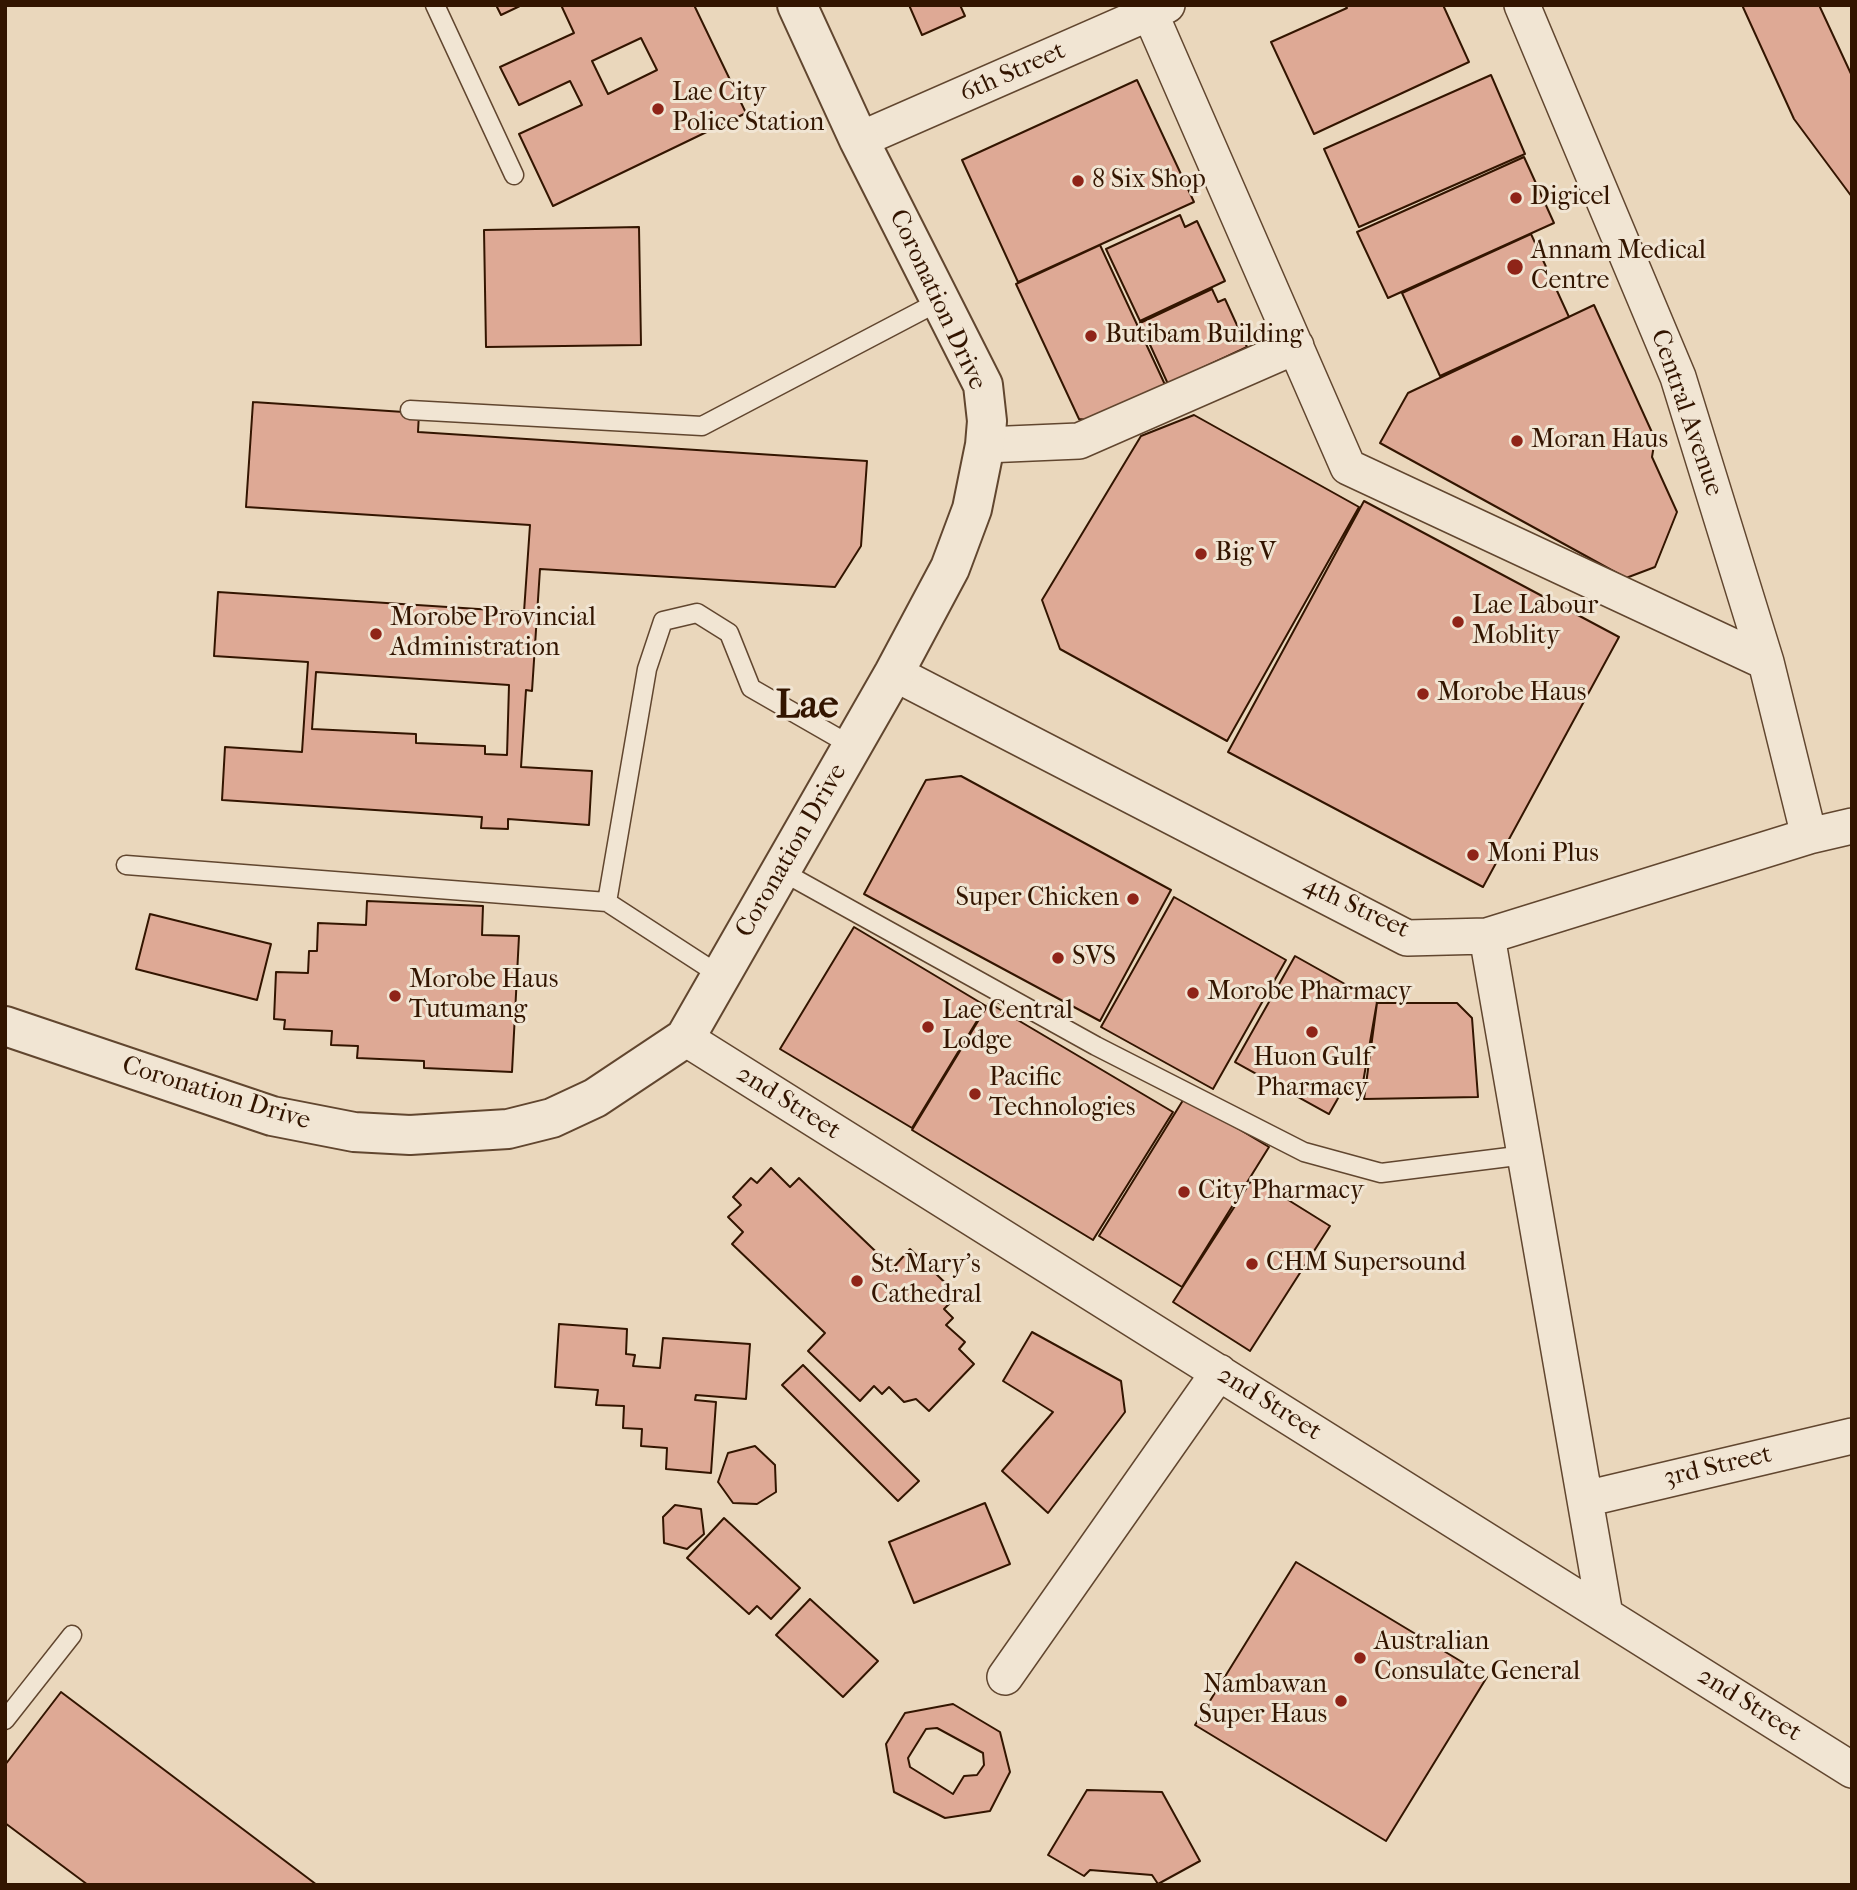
<!DOCTYPE html>
<html>
<head>
<meta charset="utf-8">
<style>
	body { margin:0 }
	#map { position:relative; width:1857px; height:1890px; overflow:hidden; background:#ead7bc; font-family:"IM FELL French Canon",serif }
	canvas { display:block }
	.frame { position:absolute; inset:0; border:7px solid #331500; pointer-events:none }
</style>
</head>
<body>
<div id="map">
<canvas width="1857" height="1890"></canvas>
<div class="frame"></div>
</div>
<script>
const ctx = document.querySelector('canvas').getContext('2d');
ctx.lineJoin = 'round';
function fill(path, color) {
  ctx.fillStyle = color;
  ctx.fill(path, 'evenodd');
}
function shape(rows) {
  const path = new Path2D();
  for (const r of rows) {
    path.moveTo(r[0], r[1]);
    for (let i = 2; i < r.length; i += 2) path.lineTo(r[i], r[i + 1]);
  }
  return path;
}
function trace(path, color, width, dash) {
  ctx.strokeStyle = color;
  ctx.lineWidth = width;
  ctx.lineCap = dash ? 'butt' : 'round';
  ctx.setLineDash(dash || []);
  ctx.stroke(path);
}
function drawText(font, color, halo, rows, align = 'center') {
  ctx.font = font + ' "IM FELL French Canon",serif';
  ctx.lineWidth = 6;
  ctx.setLineDash([]);
  ctx.textBaseline = 'middle';
  ctx.strokeStyle = halo;
  ctx.fillStyle = color;
  for (const [text, x, y, turn = 0] of rows) {
    ctx.save();
    ctx.translate(x, y);
    ctx.rotate((+turn || 0) * Math.PI / 180);
    ctx.textAlign = isNaN(turn) ? turn : align;
    if (halo) ctx.strokeText(text, 0, 0);
    ctx.fillText(text, 0, 0);
    ctx.restore();
  }
}
const building = shape([
	[496,5,522,5,501,15,496,5],
	[561,5,694,5,746,113,553,206,519,134,582,105,570,81,519,105,500,67,574,33,561,5],
	[641,38,657,70,608,94,592,61,641,38],
	[909,5,960,5,965,16,922,35,909,5],
	[1345,5,1443,5,1469,62,1314,134,1271,42,1347,8,1345,5],
	[1742,5,1819,5,1852,76,1852,197,1794,119,1742,5],
	[1491,75,1525,154,1359,227,1324,149,1491,75],
	[1137,80,1194,202,1018,282,962,160,1137,80],
	[1524,157,1554,223,1388,298,1357,232,1524,157],
	[1180,215,1185,227,1197,221,1225,281,1140,321,1106,249,1180,215],
	[639,227,641,345,486,347,484,230,639,227],
	[1531,234,1569,317,1440,376,1402,293,1531,234],
	[1100,245,1167,389,1096,421,1079,419,1016,284,1100,245],
	[1212,289,1218,302,1225,299,1247,347,1168,384,1140,323,1212,289],
	[1594,305,1655,439,1652,457,1677,512,1655,567,1626,578,1380,443,1408,393,1594,305],
	[253,402,419,413,418,432,867,461,861,546,835,587,540,569,532,691,526,690,521,767,592,771,589,825,508,819,508,829,481,828,482,817,222,800,225,747,302,752,308,662,214,656,218,592,524,612,530,525,246,507,253,402],
	[316,672,509,685,507,755,485,754,485,746,416,743,416,734,312,729,316,672],
	[1194,415,1359,507,1227,741,1060,649,1042,600,1141,436,1194,415],
	[1364,501,1619,637,1483,887,1228,752,1364,501],
	[961,776,1171,890,1100,1021,864,894,926,780,961,776],
	[1174,897,1286,960,1213,1089,1101,1027,1174,897],
	[367,901,483,906,482,935,519,936,512,1072,424,1068,424,1061,357,1058,358,1046,331,1045,332,1031,284,1029,285,1020,274,1019,276,972,308,973,309,951,317,951,318,923,366,925,367,901],
	[150,914,271,944,257,1000,136,969,150,914],
	[854,927,986,1006,912,1128,780,1049,854,927],
	[1295,956,1377,1002,1361,1094,1345,1086,1329,1114,1235,1062,1295,956],
	[989,1003,1173,1112,1093,1240,912,1130,989,1003],
	[1377,1003,1457,1003,1472,1018,1478,1097,1364,1099,1377,1003],
	[1185,1097,1269,1147,1182,1287,1099,1236,1185,1097],
	[771,1168,790,1187,799,1178,893,1268,910,1249,958,1295,944,1309,953,1318,946,1325,965,1342,959,1349,974,1364,929,1411,916,1399,904,1402,889,1387,882,1394,874,1386,860,1401,808,1351,825,1333,732,1244,743,1232,728,1217,741,1205,733,1197,751,1178,757,1183,771,1168],
	[1253,1178,1330,1226,1250,1351,1173,1302,1253,1178],
	[559,1324,627,1329,626,1354,635,1355,633,1366,660,1368,663,1338,750,1344,746,1399,696,1395,695,1400,716,1402,711,1473,666,1469,667,1448,641,1446,642,1429,623,1428,624,1406,596,1405,598,1390,555,1387,559,1324],
	[1032,1332,1121,1381,1125,1412,1048,1513,1002,1471,1053,1412,1003,1381,1032,1332],
	[803,1365,919,1481,898,1501,782,1385,803,1365],
	[755,1446,775,1465,776,1492,757,1504,733,1503,718,1482,728,1453,755,1446],
	[985,1503,1010,1564,914,1603,889,1542,985,1503],
	[675,1505,701,1509,704,1534,687,1549,664,1543,663,1517,675,1505],
	[724,1518,800,1588,771,1619,757,1606,749,1614,687,1558,724,1518],
	[1296,1562,1487,1677,1386,1841,1195,1725,1296,1562],
	[810,1599,878,1661,843,1697,776,1635,810,1599],
	[61,1692,317,1885,88,1885,5,1823,5,1765,61,1692],
	[953,1704,1000,1732,1010,1772,990,1811,945,1818,894,1792,886,1744,905,1713,953,1704],
	[937,1728,983,1753,984,1765,977,1775,964,1776,953,1794,910,1767,908,1758,926,1729,937,1728],
	[1087,1790,1162,1792,1200,1861,1158,1884,1152,1875,1090,1870,1084,1876,1048,1855,1087,1790]
]);
fill(building, '#dea995');
trace(building, '#331500', 2);
const service = shape([
	[435,5,514,175],
	[410,410,702,426,940,301],
	[126,865,607,902],
	[781,871,1096,1046,1304,1152,1381,1173,1525,1155],
	[721,976,607,902,647,669,663,621,697,613,729,633,751,688,852,746],
	[5,1720,72,1635]
]);
const minor = shape([
	[1522,5,1678,377,1766,662,1809,836],
	[1150,13,1348,467,1766,662],
	[859,140,1167,5],
	[985,445,1079,441,1296,346],
	[894,673,1407,938,1487,936,1809,836,1852,826],
	[1487,936,1605,1615],
	[685,1038,1852,1770],
	[1585,1499,1852,1436],
	[1005,1677,1219,1372]
]);
const tertiary = shape([
	[5,1026,272,1116,354,1132,410,1135,508,1129,552,1118,595,1098,685,1038,894,673,950,568,972,509,985,445,987,421,983,385,859,140,797,5]
]);
trace(service, '#61462f', 21);
trace(minor, '#61462f', 38);
trace(tertiary, '#61462f', 42);
trace(service, '#f1e5d3', 18);
trace(minor, '#f1e5d3', 35);
trace(tertiary, '#f1e5d3', 38);
for (const [x, y, r, color] of [
	[658,109,7,"#8f2418"],
	[1078,181,7,"#8f2418"],
	[1516,198,7,"#8f2418"],
	[1515,267,9,"#8f2418"],
	[1091,336,7,"#8f2418"],
	[1517,441,7,"#8f2418"],
	[1201,554,7,"#8f2418"],
	[1458,622,7,"#8f2418"],
	[376,634,7,"#8f2418"],
	[1423,694,7,"#8f2418"],
	[1473,855,7,"#8f2418"],
	[1133,899,7,"#8f2418"],
	[1058,958,7,"#8f2418"],
	[1193,993,7,"#8f2418"],
	[395,996,7,"#8f2418"],
	[928,1027,7,"#8f2418"],
	[1312,1032,7,"#8f2418"],
	[975,1094,7,"#8f2418"],
	[1184,1192,7,"#8f2418"],
	[1252,1264,7,"#8f2418"],
	[857,1281,7,"#8f2418"],
	[1360,1658,7,"#8f2418"],
	[1341,1701,7,"#8f2418"]
]) {
  const dot = new Path2D();
  dot.arc(x, y, r, 0, 2 * Math.PI);
  ctx.fillStyle = color;
  ctx.fill(dot);
  trace(dot, '#f1e5d3', 2.5);
}
drawText('26px', '#331500', '#f1e5d3', [
	["6th Street",1013,73,-24],
	["Coronation Drive",937,300,65],
	["Central Avenue",1686,413,71],
	["Coronation Drive",792,851,-60],
	["4th Street",1356,908,25],
	["Coronation Drive",216,1094,17],
	["2nd Street",788,1103,32],
	["2nd Street",1269,1404,32],
	["3rd Street",1718,1467,-13],
	["2nd Street",1749,1705,32]
]);
drawText('26px', '#331500', '#f1e5d3', [
	["Lae City",672,94],
	["Police Station",672,124],
	["8 Six Shop",1092,181],
	["Digicel",1530,198],
	["Annam Medical",1531,252],
	["Centre",1531,282],
	["Butibam Building",1105,336],
	["Moran Haus",1531,441],
	["Big V",1215,554],
	["Lae Labour",1472,607],
	["Moblity",1472,637],
	["Morobe Provincial",390,619],
	["Administration",390,649],
	["Morobe Haus",1437,694],
	["Moni Plus",1487,855],
	["Super Chicken",1119,899,"right"],
	["SVS",1072,958],
	["Morobe Haus",409,981],
	["Tutumang",409,1011],
	["Morobe Pharmacy",1207,993],
	["Lae Central",942,1012],
	["Lodge",942,1042],
	["Huon Gulf",1312,1059,"center"],
	["Pharmacy",1312,1089,"center"],
	["Pacific",989,1079],
	["Technologies",989,1109],
	["City Pharmacy",1198,1192],
	["CHM Supersound",1266,1264],
	["St. Mary's",871,1266],
	["Cathedral",871,1296],
	["Australian",1374,1643],
	["Consulate General",1374,1673],
	["Nambawan",1327,1686,"right"],
	["Super Haus",1327,1716,"right"]
], 'left');
drawText('bold 40px', '#331500', '#f1e5d3', [
	["Lae",807,707]
]);
</script>
</body>
</html>
